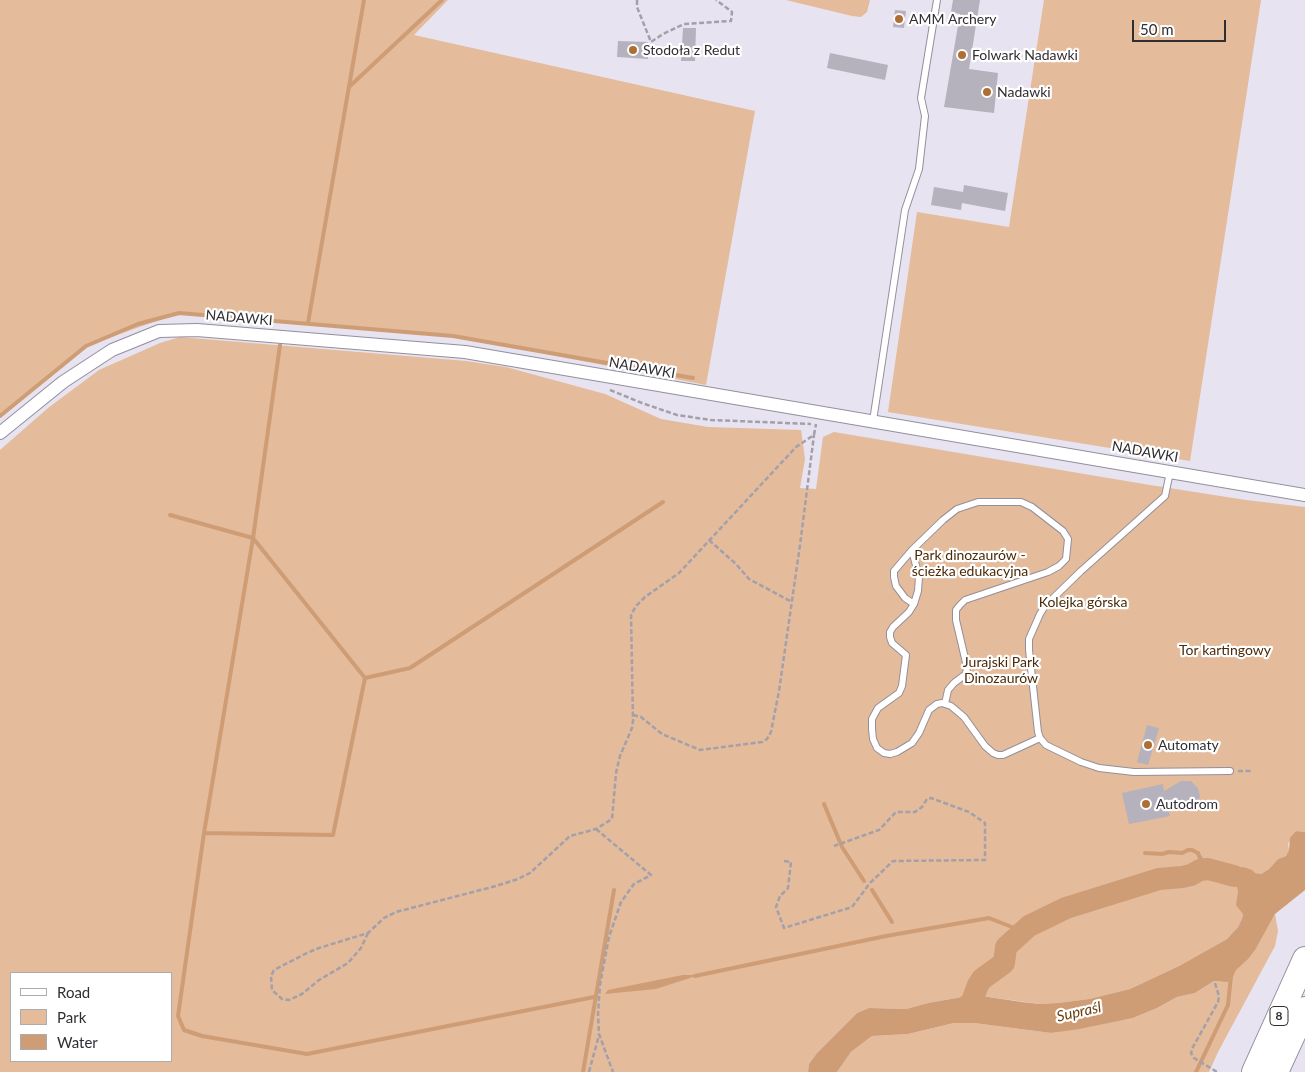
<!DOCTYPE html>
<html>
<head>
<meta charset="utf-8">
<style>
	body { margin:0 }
	#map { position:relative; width:1305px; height:1072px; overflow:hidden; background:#e7e3f0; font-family:Lato,sans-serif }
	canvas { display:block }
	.legend { position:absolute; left:10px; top:972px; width:162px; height:90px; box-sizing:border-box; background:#fff; border:1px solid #acabad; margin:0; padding:6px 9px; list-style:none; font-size:15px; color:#302e33 }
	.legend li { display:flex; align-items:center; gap:10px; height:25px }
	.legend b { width:25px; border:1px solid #acabad }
	.scale { position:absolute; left:1132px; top:20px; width:94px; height:22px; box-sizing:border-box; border:2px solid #302e33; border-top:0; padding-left:6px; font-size:15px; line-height:18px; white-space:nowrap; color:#302e33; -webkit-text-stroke:4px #fff; paint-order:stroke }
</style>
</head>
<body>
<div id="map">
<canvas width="1305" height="1072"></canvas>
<ul class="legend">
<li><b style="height:6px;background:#fff"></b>Road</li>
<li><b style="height:14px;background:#e4bb9b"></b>Park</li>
<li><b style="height:14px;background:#ce9d75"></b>Water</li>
</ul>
<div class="scale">50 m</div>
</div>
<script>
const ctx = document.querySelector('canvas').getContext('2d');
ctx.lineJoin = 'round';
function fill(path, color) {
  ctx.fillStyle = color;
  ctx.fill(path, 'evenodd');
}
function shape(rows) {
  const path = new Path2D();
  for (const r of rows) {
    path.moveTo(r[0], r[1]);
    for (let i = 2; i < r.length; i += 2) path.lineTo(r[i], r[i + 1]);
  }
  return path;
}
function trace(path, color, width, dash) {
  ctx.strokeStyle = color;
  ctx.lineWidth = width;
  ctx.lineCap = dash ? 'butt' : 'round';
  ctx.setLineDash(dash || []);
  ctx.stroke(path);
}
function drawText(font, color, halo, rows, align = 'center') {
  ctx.font = font + ' Lato,sans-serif';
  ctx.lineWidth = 4.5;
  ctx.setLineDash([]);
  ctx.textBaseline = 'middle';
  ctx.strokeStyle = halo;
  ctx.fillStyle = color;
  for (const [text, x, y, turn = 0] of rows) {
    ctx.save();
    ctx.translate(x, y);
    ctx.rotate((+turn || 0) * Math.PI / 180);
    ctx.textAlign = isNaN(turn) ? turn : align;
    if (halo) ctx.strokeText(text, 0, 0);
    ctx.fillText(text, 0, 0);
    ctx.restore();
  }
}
fill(shape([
	[0,0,448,0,414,35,755,111,706,385,453,336,179,313,86,346,0,418],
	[786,0,870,0,867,12,861,17,852,16],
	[1044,0,1261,0,1190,461,888,412,917,212,1009,227],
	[180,337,466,361,506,367,605,394,661,419,708,427,801,430,805,459,800,488,816,489,823,437,834,432,1150,485,1246,500,1305,507,1305,832,1296,831,1288,844,1289,850,1286,856,1278,859,1269,869,1261,874,1255,873,1237,887,1243,914,1242,919,1238,927,1227,939,1179,966,1130,989,1089,999,1058,1003,1040,1004,982,996,975,991,968,996,928,1003,906,1009,869,1008,857,1013,817,1053,809,1064,808,1072,0,1072,0,450,48,408,99,370,160,343],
	[11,973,171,973,171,1061,11,1061],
	[1275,914,1278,931,1275,946,1218,1052,1209,1072,837,1072,851,1052,872,1036,908,1034,954,1023,974,1023,1051,1033,1133,1018,1157,1008,1177,997,1195,993,1214,981,1226,982,1266,930]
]), '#e4bb9b');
fill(shape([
	[1296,831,1305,832,1305,890,1275,914,1255,950,1248,959,1236,970,1231,981,1226,982,1214,981,1195,993,1177,997,1157,1008,1133,1018,1079,1029,1051,1033,974,1023,954,1023,908,1034,872,1036,851,1052,837,1072,808,1072,809,1064,817,1053,857,1013,869,1008,906,1009,928,1003,968,996,975,991,982,996,1022,1002,1040,1004,1058,1003,1089,999,1130,989,1179,966,1227,939,1238,927,1242,919,1243,914,1236,905,1238,892,1237,887,1232,882,1218,876,1205,872,1203,867,1205,864,1210,864,1229,870,1243,867,1252,870,1255,873,1261,874,1269,869,1278,859,1286,856,1289,850,1290,838],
	[683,975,699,975,656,989,605,994,608,990]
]), '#ce9d75');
trace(shape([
	[350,86,442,0],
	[308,323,364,0],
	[280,345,253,538,204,833,178,1016,184,1030,202,1036,307,1054,594,997],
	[0,416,86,346,138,324,179,313,453,336,693,378],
	[170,515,253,538,365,678],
	[824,804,842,847,864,881],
	[204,833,333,835,365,678,410,668,663,502],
	[1145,853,1162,854,1169,852,1182,853,1188,850,1192,850,1198,853,1199,856,1207,867],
	[872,890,892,922],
	[695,976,886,936,989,918,1022,931],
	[583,1072,614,890],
	[1196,1072,1228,1005,1231,976]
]), '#ce9d75', 4);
trace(shape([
	[965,1009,972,1001,978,985,982,979,1004,963,1006,947,1029,926,1066,908,1159,879,1182,877,1191,875,1200,870,1208,869,1234,876]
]), '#ce9d75', 22);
fill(shape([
	[953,0,980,0,969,69,998,73,994,113,944,107,960,14,951,12],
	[895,10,906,11,904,28,893,27],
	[683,28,696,28,695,61,681,61],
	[618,41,648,42,648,59,617,57],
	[830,53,888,65,885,80,827,68],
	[964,185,1008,193,1005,211,962,203,961,210,931,205,934,187,963,192],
	[1147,725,1159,728,1148,765,1137,762],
	[1181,781,1191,781,1198,788,1200,797,1196,806,1192,809,1183,810,1167,805,1170,816,1129,824,1122,793,1163,784,1164,791]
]), '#b5b1bd');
const lane = shape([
	[873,421,905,210,919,169,925,116,921,98,937,0],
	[1170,472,1165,496,1081,571,1045,606,1040,614,1029,639,1029,650,1038,732,1040,738,1046,745,1081,762,1099,768,1134,772,1230,771],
	[912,550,894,571,894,577,896,586,905,598,914,604],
	[945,704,948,690,954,683,966,674,967,667,956,620,956,610,960,605,965,600,1048,572,1059,566,1066,559,1068,539,1063,531,1032,507,1021,502,978,502,957,509,943,520,912,550,919,577,918,591,914,604,909,612,893,627,890,632,890,637,892,643,906,655,902,686,899,693,878,708,872,719,872,729,873,739,877,748,884,753,890,754,897,752,912,743,919,733,929,710,937,704,942,703,951,706,964,717,985,746,993,753,998,755,1003,755,1040,738]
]);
const street = shape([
	[0,433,63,382,112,350,159,331,197,330,465,352,1305,495]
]);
const highway = shape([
	[1254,1072,1305,959],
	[1276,1072,1305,1009]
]);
trace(lane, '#938f9b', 8);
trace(street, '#938f9b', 14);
trace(highway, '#938f9b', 26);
trace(shape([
	[637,0,637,7,651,42,663,34,684,24,731,21,732,12,716,0],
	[610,390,642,403,677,415,711,420,811,424],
	[709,540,736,564,749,579,792,602],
	[633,715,641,717,662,734,700,750,762,742,767,739,771,732,779,691,800,545,814,435],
	[1238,771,1252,771],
	[596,829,651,875,634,884,621,902,609,937,600,985,598,1014,599,1034,613,1072],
	[784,861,791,862,788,888,780,896,776,907,784,928,852,907,870,883,893,861,985,860,985,823,969,812,931,798,927,799,922,807,915,812,896,812,879,830,834,846],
	[368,933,361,948,348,963,319,980,302,994,289,1000,282,999,272,990,271,976,274,970,307,953,319,948,368,933,384,918,396,912,496,886,518,879,530,873,570,836,596,829,612,819,616,773,620,756,632,728,633,721,631,615,636,606,645,597,679,573,796,447,814,435,816,424],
	[1215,983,1219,996,1218,1002,1193,1047,1191,1053,1194,1058,1217,1072],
	[589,1072,599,1035]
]), '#a3a0aa', 2.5, [5, 2.5]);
trace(lane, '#fff', 6);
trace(street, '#fff', 12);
trace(highway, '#fff', 24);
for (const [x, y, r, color] of [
	[899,19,5,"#ae6f36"],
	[633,50,5,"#ae6f36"],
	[962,55,5,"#ae6f36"],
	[987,92,5,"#ae6f36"],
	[1148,745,5,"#ae6f36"],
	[1146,804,5,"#ae6f36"]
]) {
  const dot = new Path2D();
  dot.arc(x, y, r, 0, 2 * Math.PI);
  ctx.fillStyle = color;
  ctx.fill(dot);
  trace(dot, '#fff', 2);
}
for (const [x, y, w] of [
	[1279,1016,18]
]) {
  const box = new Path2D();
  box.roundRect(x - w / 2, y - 9.5, w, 19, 4);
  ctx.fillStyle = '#fff';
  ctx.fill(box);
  trace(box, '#302e33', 1);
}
drawText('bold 12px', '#302e33', null, [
	["8",1279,1016]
]);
drawText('14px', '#302e33', '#fff', [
	["AMM Archery",909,19],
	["Stodoła z Redut",643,50],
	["Folwark Nadawki",972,55],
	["Nadawki",997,92],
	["Automaty",1158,745],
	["Autodrom",1156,804]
], 'left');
drawText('14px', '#302e33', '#fff', [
	["NADAWKI",239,318,5],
	["NADAWKI",642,368,10],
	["NADAWKI",1145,452,10]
]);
drawText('14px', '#4b2a09', '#fff', [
	["Park dinozaurów -",970,555],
	["ścieżka edukacyjna",970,571],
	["Kolejka górska",1083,602],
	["Tor kartingowy",1225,650],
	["Jurajski Park",1001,662],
	["Dinozaurów",1001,678]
]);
drawText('italic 15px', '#6d3e0e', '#fff', [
	["Supraśl",1079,1012,-13]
]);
</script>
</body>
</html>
